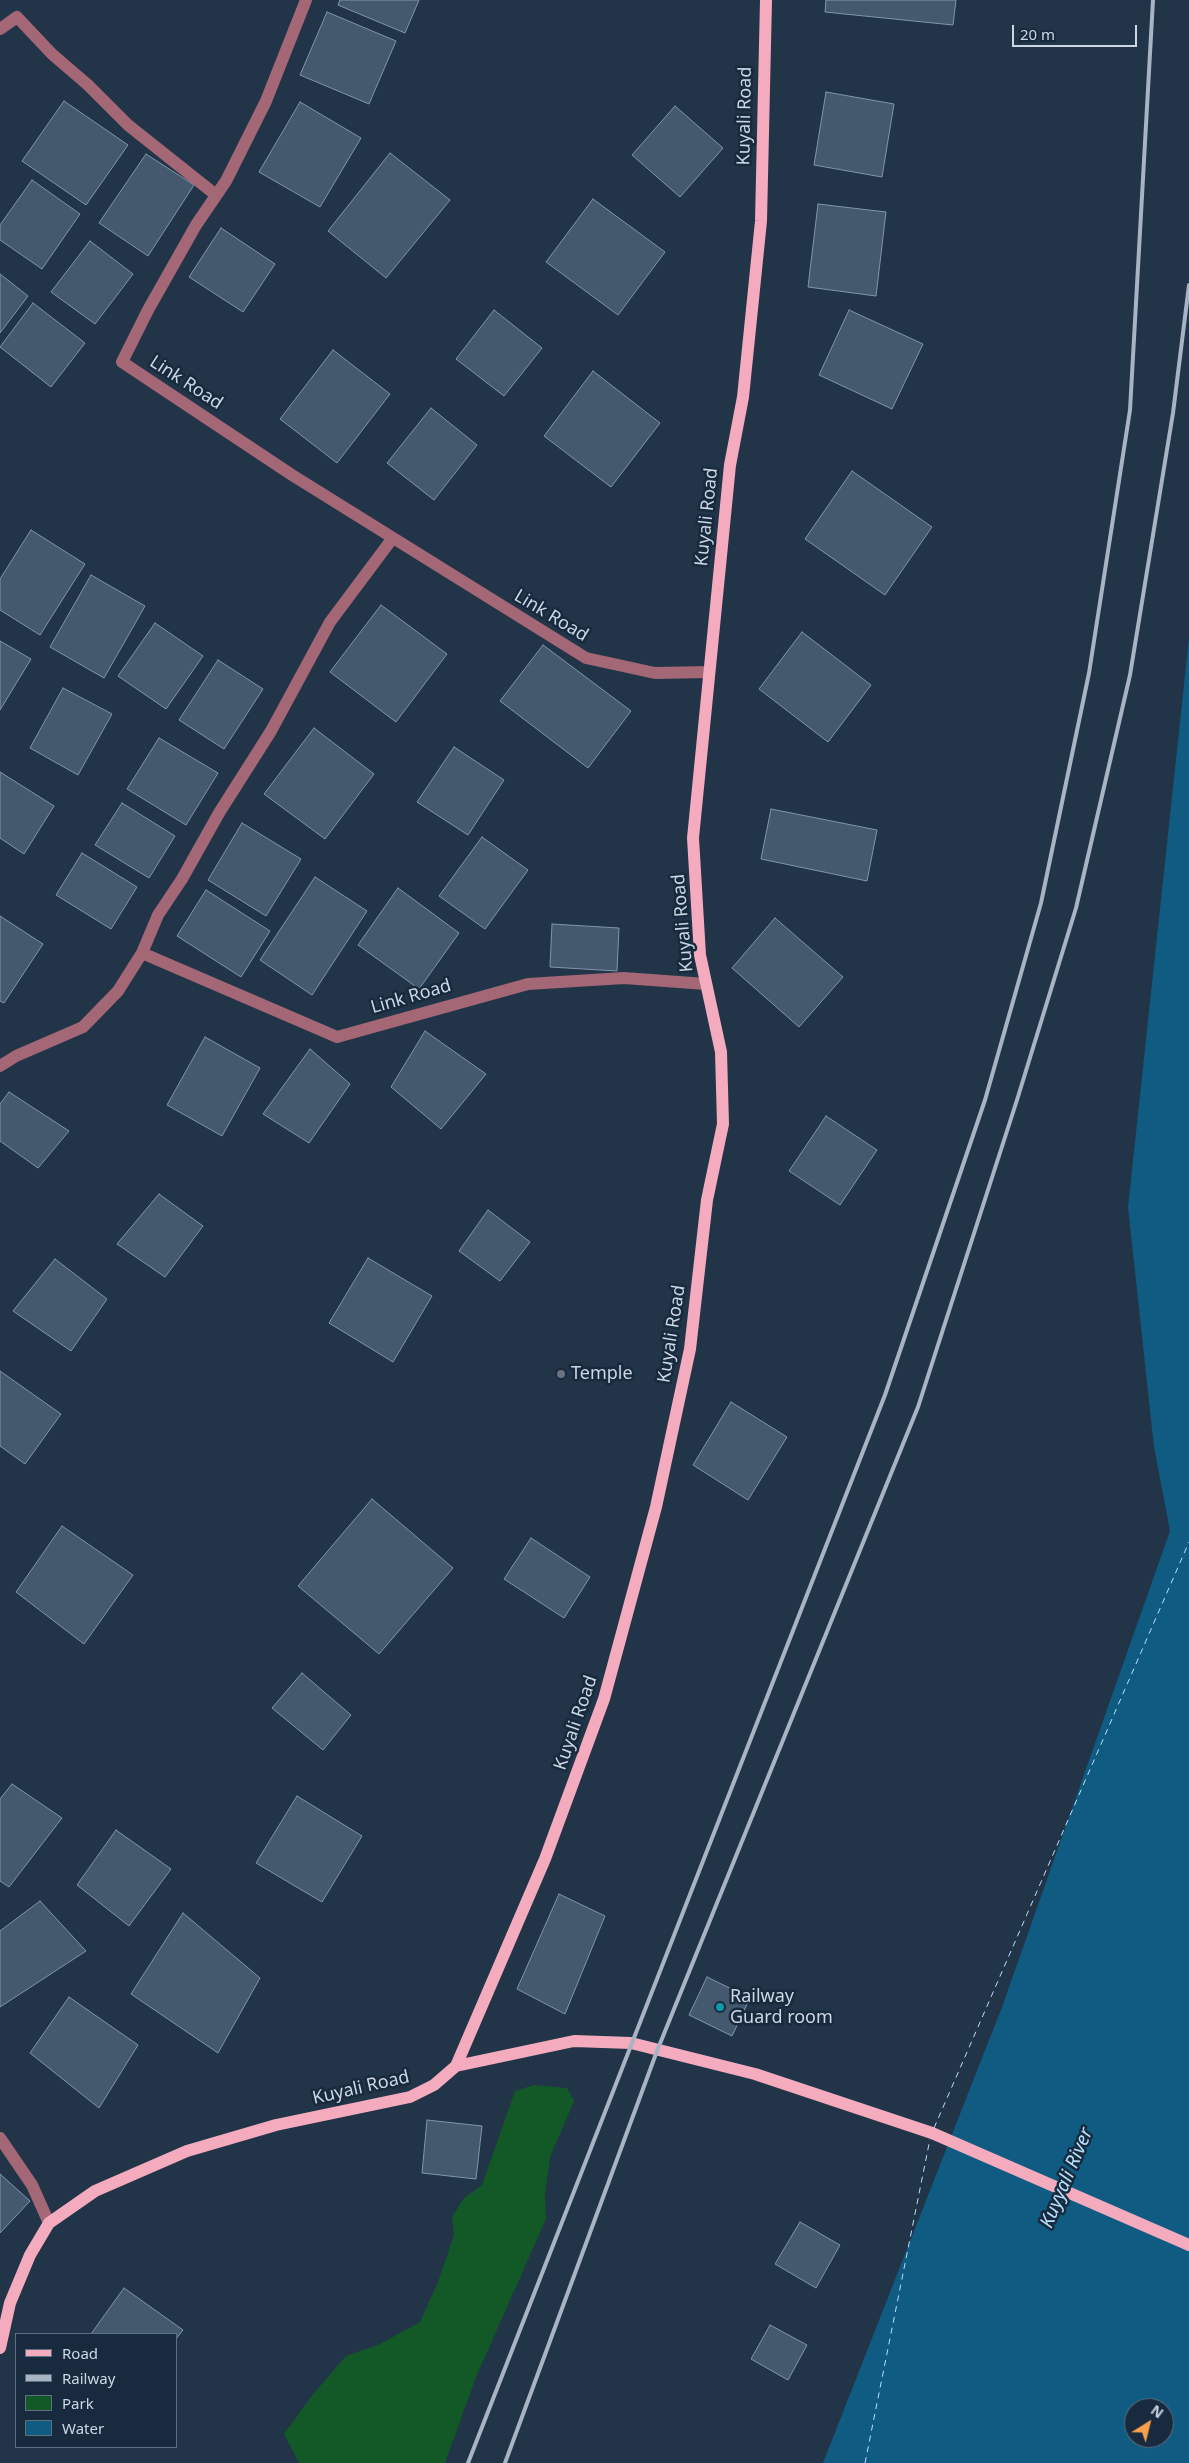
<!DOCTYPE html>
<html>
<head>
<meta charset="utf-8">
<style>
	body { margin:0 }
	#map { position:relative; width:1189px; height:2463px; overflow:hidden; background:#213448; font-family:"Noto Sans",sans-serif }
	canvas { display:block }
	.legend { position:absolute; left:15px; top:2333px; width:162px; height:115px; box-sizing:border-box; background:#182a3d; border:1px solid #606f80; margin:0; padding:6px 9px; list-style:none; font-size:15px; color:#ccd7e4 }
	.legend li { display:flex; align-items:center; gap:10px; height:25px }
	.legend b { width:25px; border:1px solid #606f80 }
	.north { position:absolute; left:1124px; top:2398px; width:50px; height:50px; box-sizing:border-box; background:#182a3d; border:1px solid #606f80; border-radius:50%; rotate:36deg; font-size:14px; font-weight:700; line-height:20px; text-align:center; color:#ccd7e4 }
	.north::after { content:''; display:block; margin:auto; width:18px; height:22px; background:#f9a04c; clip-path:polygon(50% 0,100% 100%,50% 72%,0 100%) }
	.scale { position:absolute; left:1012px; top:25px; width:125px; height:22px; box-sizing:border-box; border:2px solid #ccd7e4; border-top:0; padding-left:6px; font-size:15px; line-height:18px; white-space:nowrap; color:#ccd7e4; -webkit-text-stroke:4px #182a3d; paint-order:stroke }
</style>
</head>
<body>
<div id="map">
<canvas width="1189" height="2463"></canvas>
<ul class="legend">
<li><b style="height:6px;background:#f5abbe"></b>Road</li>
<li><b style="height:6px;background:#a8b4c3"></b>Railway</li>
<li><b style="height:14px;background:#125927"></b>Park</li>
<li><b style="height:14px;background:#105b82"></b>Water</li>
</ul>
<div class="north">N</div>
<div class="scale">20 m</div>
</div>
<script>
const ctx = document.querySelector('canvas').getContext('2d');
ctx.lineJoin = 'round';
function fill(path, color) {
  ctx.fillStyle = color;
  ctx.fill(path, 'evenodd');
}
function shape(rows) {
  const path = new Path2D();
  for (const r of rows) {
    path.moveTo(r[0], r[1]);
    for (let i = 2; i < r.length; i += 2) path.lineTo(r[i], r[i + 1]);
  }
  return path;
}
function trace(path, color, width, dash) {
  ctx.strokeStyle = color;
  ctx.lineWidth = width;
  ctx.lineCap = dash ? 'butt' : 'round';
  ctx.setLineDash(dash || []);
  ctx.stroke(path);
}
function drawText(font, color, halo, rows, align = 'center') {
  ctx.font = font + ' "Noto Sans",sans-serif';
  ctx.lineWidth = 5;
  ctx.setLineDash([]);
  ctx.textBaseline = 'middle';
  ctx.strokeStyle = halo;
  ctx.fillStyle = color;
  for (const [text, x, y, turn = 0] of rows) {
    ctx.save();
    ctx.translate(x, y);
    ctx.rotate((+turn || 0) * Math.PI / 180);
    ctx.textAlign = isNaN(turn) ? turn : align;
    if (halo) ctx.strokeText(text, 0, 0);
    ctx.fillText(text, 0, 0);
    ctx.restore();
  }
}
fill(shape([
	[534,2085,567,2088,574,2101,550,2157,545,2195,546,2219,476,2377,445,2463,299,2463,284,2434,314,2393,346,2356,380,2344,420,2322,438,2282,454,2235,452,2217,464,2198,482,2185,515,2091]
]), '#125927');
fill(shape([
	[1189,638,1189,2463,823,2463,1002,2007,1170,1531,1154,1447,1128,1207],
	[1134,2408,1164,2408,1164,2438,1134,2438]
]), '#105b82');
trace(shape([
	[934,2128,1189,1542],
	[865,2463,930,2139]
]), '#b7e0fd', 1, [6, 5]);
const building = shape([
	[340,0,419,0,405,33,338,5,340,0],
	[826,0,956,0,953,25,825,12,826,0],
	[327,12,396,41,369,104,300,75,327,12],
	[826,92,894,104,882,177,814,165,826,92],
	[64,101,128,145,86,205,22,161,64,101],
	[300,102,361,138,320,207,259,172,300,102],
	[675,106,723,148,680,197,632,155,675,106],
	[390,153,450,200,386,278,328,231,390,153],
	[146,154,194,185,148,256,99,223,146,154],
	[32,180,80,214,42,269,0,240,0,225,32,180],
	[593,199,665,252,618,315,546,262,593,199],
	[818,204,886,212,876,296,808,287,818,204],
	[221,228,275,264,243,312,189,277,221,228],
	[90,241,133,274,95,324,51,292,90,241],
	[0,274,28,296,0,333,0,274],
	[33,303,85,343,51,387,0,347,33,303],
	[494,310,542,348,504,396,456,359,494,310],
	[849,310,923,344,892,409,819,375,849,310],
	[333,350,390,394,337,463,280,419,333,350],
	[593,371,660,423,611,487,544,436,593,371],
	[431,408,477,445,434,500,387,463,431,408],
	[852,471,932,527,885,595,805,539,852,471],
	[31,530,85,564,40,635,0,610,0,579,31,530],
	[91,575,145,606,104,678,50,647,91,575],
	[381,605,447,654,396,722,330,672,381,605],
	[155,623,203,656,166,709,118,676,155,623],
	[802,632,871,685,828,742,759,689,802,632],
	[0,641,31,659,0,710,0,641],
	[543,645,631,711,588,768,500,701,543,645],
	[218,660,263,689,224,749,179,720,218,660],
	[63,688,112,714,78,775,30,748,63,688],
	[314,728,374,774,325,839,264,794,314,728],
	[159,738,218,773,186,825,127,789,159,738],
	[454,747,504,780,468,835,417,802,454,747],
	[0,772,54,806,24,854,0,838,0,772],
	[122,803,175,836,149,878,95,845,122,803],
	[771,809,877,830,867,881,761,859,771,809],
	[242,823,301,859,266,916,208,880,242,823],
	[482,837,528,870,485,929,439,896,482,837],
	[82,853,137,887,111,929,56,895,82,853],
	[315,877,367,911,312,995,260,960,315,877],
	[398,888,459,933,419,989,358,945,398,888],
	[206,890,270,931,241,977,177,936,206,890],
	[0,916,43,944,4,1003,0,1001,0,916],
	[775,918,843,977,799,1027,732,968,775,918],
	[552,924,619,928,617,971,550,967,552,924],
	[425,1031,486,1074,441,1129,391,1087,425,1031],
	[205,1037,260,1068,222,1136,167,1105,205,1037],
	[310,1049,350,1084,309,1143,263,1114,310,1049],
	[9,1092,69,1131,38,1168,0,1141,0,1104,9,1092],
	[826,1116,877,1150,840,1205,789,1171,826,1116],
	[159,1194,203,1226,165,1277,117,1244,159,1194],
	[488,1210,530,1242,500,1281,459,1251,488,1210],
	[368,1258,432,1296,393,1362,329,1323,368,1258],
	[55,1259,107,1299,71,1351,13,1311,55,1259],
	[0,1371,61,1414,25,1464,0,1446,0,1371],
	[731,1402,787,1437,748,1500,693,1465,731,1402],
	[372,1499,453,1568,379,1654,298,1586,372,1499],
	[62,1526,133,1575,84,1644,16,1592,62,1526],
	[531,1538,590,1577,564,1618,504,1579,531,1538],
	[302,1673,351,1715,323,1750,272,1708,302,1673],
	[12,1784,62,1818,9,1887,0,1881,0,1799,12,1784],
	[297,1796,362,1836,322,1902,256,1863,297,1796],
	[116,1830,171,1869,129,1926,77,1885,116,1830],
	[559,1894,605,1916,565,2014,517,1989,559,1894],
	[40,1901,86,1951,0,2007,0,1931,40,1901],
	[183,1913,260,1978,218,2053,131,1994,183,1913],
	[707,1977,750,1998,732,2036,689,2015,707,1977],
	[69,1997,138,2045,99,2108,30,2053,69,1997],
	[427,2120,482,2126,476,2179,422,2173,427,2120],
	[0,2174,30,2201,0,2233,0,2174],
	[800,2222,840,2245,816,2288,775,2264,800,2222],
	[124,2288,183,2330,176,2339,176,2334,91,2334,124,2288],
	[770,2325,807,2345,788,2380,751,2359,770,2325]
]);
fill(building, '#44586e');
trace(building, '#8096ad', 1);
trace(shape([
	[306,0,266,101,226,181,196,225,148,310,122,362,292,475,586,658,655,673,708,672],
	[0,29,17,17,52,54,88,85,128,125,216,195],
	[142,953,337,1037,528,984,624,978,706,984],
	[0,1066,16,1056,83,1027,118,991,142,953,158,915,182,879,219,813,271,731,330,622,392,539],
	[0,2138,32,2185,49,2223]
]), '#a36776', 12);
trace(shape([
	[456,2066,574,2041,631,2043,755,2074,932,2133,1189,2245],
	[0,2348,10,2303,30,2255,49,2223,95,2191,187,2151,276,2125,410,2097,434,2085,456,2066,545,1859,604,1699,656,1507,690,1349,707,1200,723,1124,721,1052,700,955,693,838,730,465,743,397,761,221,766,0]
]), '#f5abbe', 12);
trace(shape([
	[468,2463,885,1395,985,1100,1041,903,1089,673,1130,410,1153,0],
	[505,2463,657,2051,918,1407,1017,1100,1076,908,1130,675,1173,413,1189,285]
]), '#a8b4c3', 4);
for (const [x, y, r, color] of [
	[561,1374,5,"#6b7280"],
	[720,2007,5,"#0f9aa8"]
]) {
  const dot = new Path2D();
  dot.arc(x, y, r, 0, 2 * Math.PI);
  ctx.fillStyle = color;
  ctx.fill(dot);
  trace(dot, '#182a3d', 2);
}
drawText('18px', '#ccd7e4', '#182a3d', [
	["Kuyali Road",745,116,-89],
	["Link Road",186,383,33],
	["Kuyali Road",707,517,-84],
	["Link Road",551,616,31],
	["Kuyali Road",683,923,-95],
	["Link Road",411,997,-16],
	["Kuyali Road",672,1334,-81],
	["Kuyali Road",576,1723,-71],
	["Kuyali Road",361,2088,-13]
]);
drawText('18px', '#ccd7e4', '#182a3d', [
	["Temple",571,1374],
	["Railway",730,1997],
	["Guard room",730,2018]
], 'left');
drawText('italic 19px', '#b7e0fd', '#182a3d', [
	["Kuyyali River",1067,2178,-67]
]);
</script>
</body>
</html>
